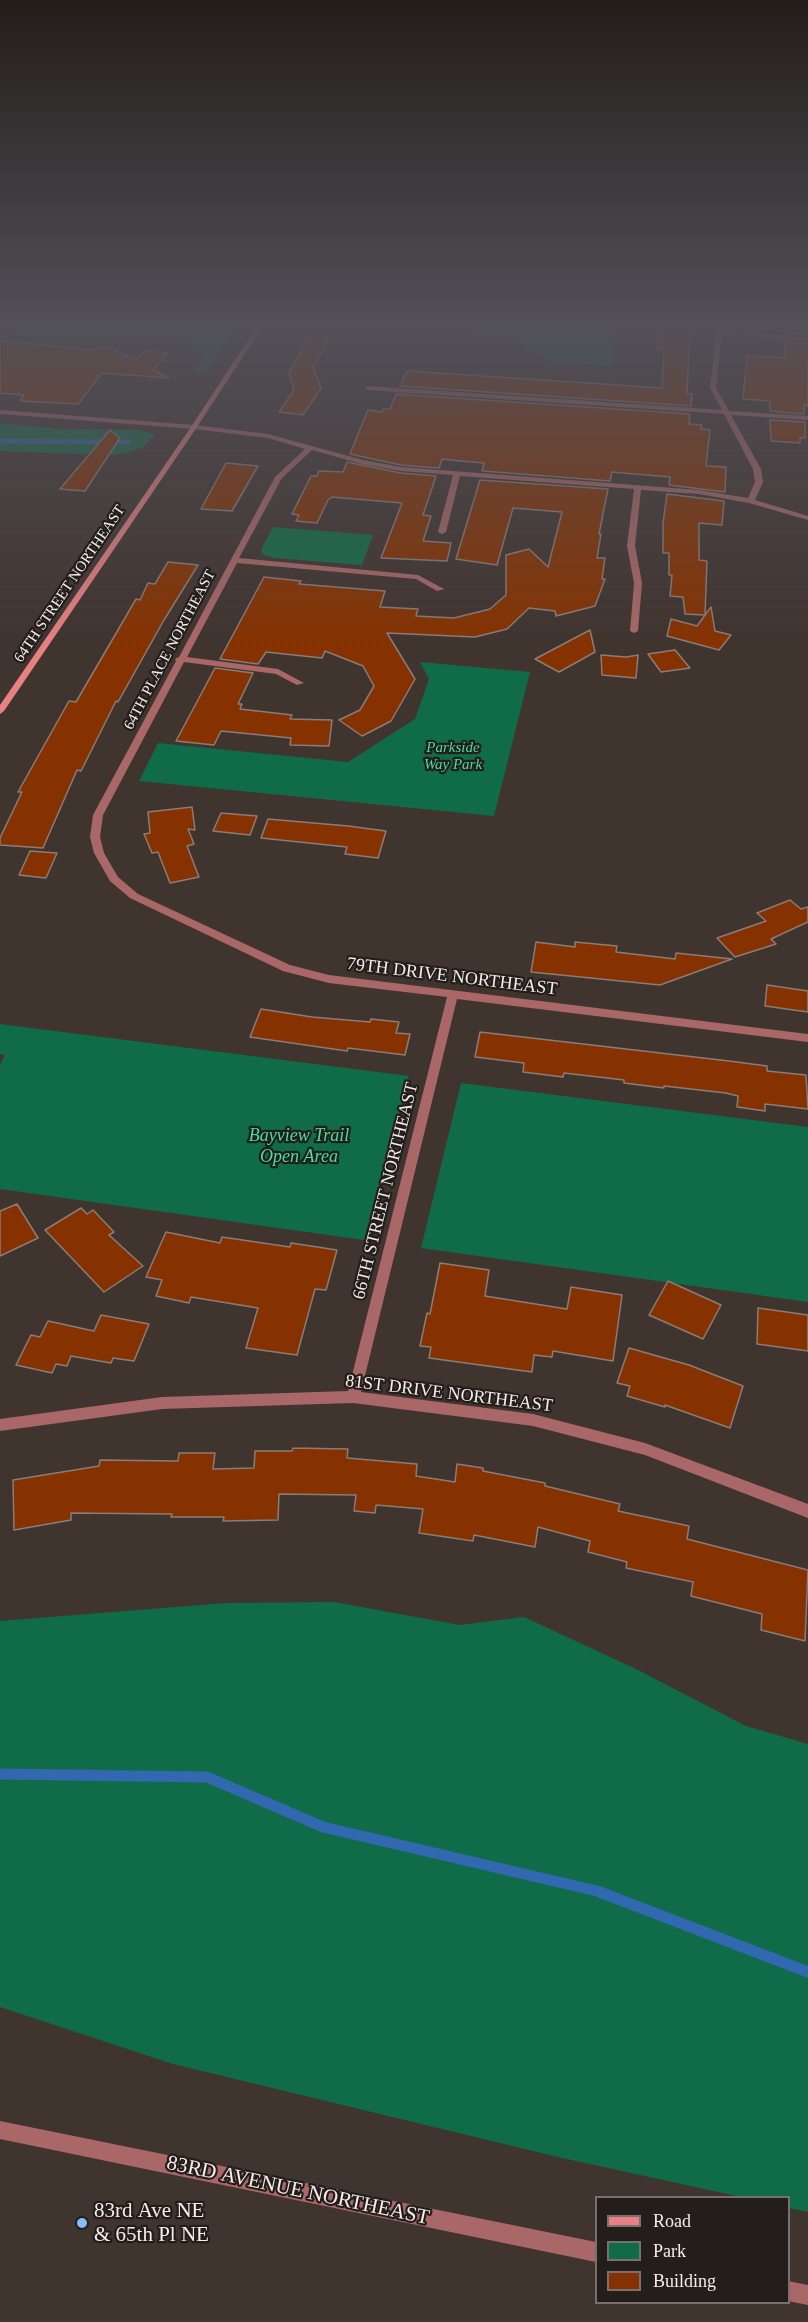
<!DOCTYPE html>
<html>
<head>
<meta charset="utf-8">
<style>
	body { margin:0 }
	#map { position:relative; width:808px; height:2322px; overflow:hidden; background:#40342f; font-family:"Times New Roman",serif }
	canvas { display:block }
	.legend { position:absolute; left:595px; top:2196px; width:195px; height:108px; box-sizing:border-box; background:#231d1b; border:2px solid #77706e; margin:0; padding:8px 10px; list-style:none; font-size:18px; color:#f5edea }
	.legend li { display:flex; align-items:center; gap:12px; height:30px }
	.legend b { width:30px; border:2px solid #77706e }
</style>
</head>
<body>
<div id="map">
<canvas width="808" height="2322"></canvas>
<ul class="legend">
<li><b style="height:8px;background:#e88181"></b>Road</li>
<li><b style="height:16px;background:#106c48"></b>Park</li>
<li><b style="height:16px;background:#863200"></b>Building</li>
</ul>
</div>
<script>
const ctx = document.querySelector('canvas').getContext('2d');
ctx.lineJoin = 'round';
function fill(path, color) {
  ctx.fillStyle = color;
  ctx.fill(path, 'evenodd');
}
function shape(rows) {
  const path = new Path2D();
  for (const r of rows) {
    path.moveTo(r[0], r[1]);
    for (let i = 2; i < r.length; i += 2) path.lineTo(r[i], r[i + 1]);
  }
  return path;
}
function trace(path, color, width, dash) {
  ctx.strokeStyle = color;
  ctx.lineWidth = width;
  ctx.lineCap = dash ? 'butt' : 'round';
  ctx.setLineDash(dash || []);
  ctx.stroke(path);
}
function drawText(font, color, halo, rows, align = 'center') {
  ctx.font = font + ' "Times New Roman",serif';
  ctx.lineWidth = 4.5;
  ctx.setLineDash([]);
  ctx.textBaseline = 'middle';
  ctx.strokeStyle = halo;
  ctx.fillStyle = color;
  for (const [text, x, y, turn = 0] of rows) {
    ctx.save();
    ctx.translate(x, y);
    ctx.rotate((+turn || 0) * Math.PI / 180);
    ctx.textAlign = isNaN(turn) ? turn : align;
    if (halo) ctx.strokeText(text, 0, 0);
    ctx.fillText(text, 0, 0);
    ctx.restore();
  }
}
fill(shape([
	[0,323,243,323,203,373,194,372,205,359,202,353,169,336,134,339,26,336,0,332],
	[425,323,618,323,612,366,551,362,520,344,494,337,459,333],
	[0,423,60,429,139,430,155,435,142,448,116,455,0,451],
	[273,527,373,535,362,565,275,558,263,555,261,550],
	[420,662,530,672,494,816,139,781,158,743,348,762,415,719,429,679],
	[0,1024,409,1076,364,1240,0,1189,0,1065,5,1055,0,1054],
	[461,1083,808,1127,808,1302,421,1248],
	[334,1602,460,1625,524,1617,636,1669,746,1726,808,1744,808,2212,789,2208,788,2198,741,2197,558,2157,173,2064,0,2007,0,1621,226,1603]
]), '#106c48');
trace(shape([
	[0,441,128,442]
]), '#3168af', 4.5);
trace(shape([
	[0,1774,207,1777,323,1827,597,1891,808,1972]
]), '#3168af', 11);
const building = shape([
	[318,323,331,323,328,341,313,367,321,388,303,415,279,412,294,390,289,373,318,323],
	[661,323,680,323,680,325,690,326,687,394,692,394,691,406,400,386,407,371,662,388,664,349,657,349,661,323],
	[787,323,808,323,808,335,786,333,787,323],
	[0,341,94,350,107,346,136,361,145,351,168,353,153,370,169,378,102,373,78,404,20,401,24,395,0,393,0,341],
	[785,342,808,343,808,406,804,405,804,414,770,411,770,401,743,399,747,356,785,358,785,342],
	[396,394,690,414,689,424,702,425,701,429,710,430,706,466,726,467,725,492,669,485,670,477,612,472,610,481,482,471,484,463,461,461,442,459,439,468,401,465,350,454,368,410,382,412,383,409,390,409,396,394],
	[770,420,805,422,805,438,800,438,800,443,771,441,770,420],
	[110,430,120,438,85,491,60,489,110,430],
	[347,462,401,473,436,476,423,515,431,516,423,541,451,543,447,561,381,558,402,503,332,497,328,500,317,523,296,521,299,515,292,514,311,476,317,476,319,471,343,472,347,462],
	[226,463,258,466,232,511,201,509,226,463],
	[480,480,608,489,599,534,601,534,597,558,605,558,602,579,605,579,595,606,556,616,555,611,529,608,507,629,475,637,387,633,415,679,391,721,362,736,339,720,360,710,374,686,363,666,325,651,322,658,266,652,258,664,220,659,264,577,301,581,299,584,385,591,380,607,418,609,416,616,454,618,490,609,506,595,506,555,529,549,548,567,562,512,513,508,497,565,456,559,480,480],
	[667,494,724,501,722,525,699,523,699,560,707,561,705,615,685,614,683,597,670,596,672,575,669,575,669,553,663,553,663,523,667,494],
	[168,562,198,565,164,620,118,702,116,701,81,771,77,770,43,848,0,845,0,838,22,792,18,792,69,701,76,702,136,599,140,600,148,583,155,584,168,562],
	[711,607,715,631,731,635,719,650,667,636,671,619,697,626,711,607],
	[590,630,595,652,559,672,535,659,590,630],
	[675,650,690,668,661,672,648,654,675,650],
	[601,655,626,657,638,655,636,678,602,675,601,655],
	[215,668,253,673,238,704,242,704,240,709,292,715,290,719,332,720,329,746,290,745,291,738,221,731,214,745,176,741,215,668],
	[192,807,195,830,188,829,194,844,187,846,199,877,170,883,158,852,152,853,144,834,150,833,148,812,192,807],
	[221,813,257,816,250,835,213,831,221,813],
	[268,819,348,826,386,831,378,858,345,854,347,847,261,838,268,819],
	[30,851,57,853,46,878,19,875,30,851],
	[790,900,801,909,808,907,808,922,771,939,776,944,735,957,717,938,766,921,757,913,790,900],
	[536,942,575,947,575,942,617,946,616,952,675,959,676,953,732,959,660,985,531,972,536,942],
	[767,985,808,991,808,1012,765,1006,767,985],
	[261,1009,312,1017,370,1022,371,1019,399,1022,396,1033,410,1034,405,1055,348,1048,347,1051,250,1037,261,1009],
	[480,1032,729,1061,767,1066,767,1071,806,1075,808,1109,765,1104,765,1111,737,1107,738,1096,726,1093,664,1086,664,1088,624,1083,624,1080,564,1073,563,1077,523,1072,524,1063,475,1057,480,1032],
	[17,1204,38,1238,0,1256,0,1211,17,1204],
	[81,1208,87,1214,93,1210,114,1232,109,1235,143,1266,104,1292,45,1230,81,1208],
	[166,1232,220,1243,222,1237,290,1247,291,1243,337,1250,326,1290,315,1289,297,1355,246,1348,258,1308,191,1297,189,1303,156,1296,162,1280,146,1277,166,1232],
	[440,1263,489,1270,485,1296,567,1309,571,1287,622,1295,613,1361,553,1351,552,1357,534,1355,532,1372,429,1358,431,1347,420,1346,427,1313,430,1314,440,1263],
	[668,1281,721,1305,703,1339,649,1315,668,1281],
	[758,1308,808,1315,808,1351,757,1344,758,1308],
	[101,1315,149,1324,134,1361,113,1358,111,1363,71,1356,67,1366,56,1364,52,1373,16,1365,31,1335,40,1337,48,1321,94,1331,101,1315],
	[629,1348,689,1365,743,1386,730,1428,665,1405,665,1407,627,1396,630,1386,617,1383,629,1348],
	[293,1448,348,1449,347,1458,417,1464,416,1476,455,1482,457,1464,483,1468,483,1471,545,1483,545,1486,620,1504,618,1511,689,1526,687,1539,808,1570,805,1641,761,1630,762,1614,691,1596,693,1582,626,1568,627,1562,588,1552,590,1541,538,1527,535,1547,474,1535,473,1541,419,1533,423,1509,376,1505,375,1513,354,1511,356,1495,279,1494,278,1520,223,1521,224,1517,171,1517,172,1514,71,1513,71,1520,14,1530,13,1480,99,1466,100,1460,178,1461,179,1453,215,1453,213,1469,254,1468,255,1451,292,1451,293,1448]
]);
fill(building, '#863200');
trace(building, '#8a7d77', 1.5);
fill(shape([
	[717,323,723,323,722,331,808,337,808,341,722,335,716,388,729,411,808,416,808,420,731,415,761,469,763,482,755,500,808,516,808,520,749,503,699,494,641,490,635,546,642,583,638,631,634,633,630,631,634,583,627,546,634,489,460,476,446,532,442,534,438,532,453,475,401,471,362,464,312,450,282,478,239,558,418,575,444,589,437,591,416,579,237,563,187,657,278,669,304,683,297,685,276,674,184,662,103,815,100,837,104,853,118,877,138,894,290,965,329,975,808,1034,808,1042,457,999,361,1392,533,1414,645,1443,808,1504,808,1518,645,1455,533,1426,353,1403,162,1409,0,1431,0,1419,162,1397,348,1391,447,997,329,983,283,971,130,898,110,881,94,853,90,837,93,815,176,661,175,659,179,657,275,477,305,449,268,438,194,429,0,414,0,410,194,425,268,434,363,460,401,467,699,490,748,498,755,482,753,469,724,414,368,390,365,388,368,386,722,410,710,388,717,323]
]), '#a96867');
fill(shape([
	[0,2121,596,2242,596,2262,0,2139,0,2121],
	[788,2281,808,2285,808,2305,788,2301,788,2281]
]), '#a96867');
fill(shape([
	[259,323,265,323,197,427,4,711,0,714,0,705,191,427,259,323]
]), '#e88181');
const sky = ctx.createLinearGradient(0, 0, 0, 648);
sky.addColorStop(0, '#231d1a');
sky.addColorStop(0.5, '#535058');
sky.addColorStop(1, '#53505800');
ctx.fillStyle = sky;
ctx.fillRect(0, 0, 808, 648);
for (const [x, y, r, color] of [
	[82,2223,6,"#86bbfb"]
]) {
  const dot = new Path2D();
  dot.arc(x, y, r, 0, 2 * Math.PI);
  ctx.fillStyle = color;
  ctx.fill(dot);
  trace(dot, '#231d1b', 2);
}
drawText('15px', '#f5edea', '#231d1b', [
	["64TH STREET NORTHEAST",70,584,-56],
	["64TH PLACE NORTHEAST",170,650,-62]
]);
drawText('italic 15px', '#48dd9c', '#231d1b', [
	["Parkside",453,748],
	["Way Park",453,765]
]);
drawText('18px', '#f5edea', '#231d1b', [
	["79TH DRIVE NORTHEAST",452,977,7],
	["66TH STREET NORTHEAST",386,1191,-76],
	["81ST DRIVE NORTHEAST",449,1394,7]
]);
drawText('italic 18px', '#48dd9c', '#231d1b', [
	["Bayview Trail",299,1136],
	["Open Area",299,1157]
]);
drawText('21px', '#f5edea', '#231d1b', [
	["83RD AVENUE NORTHEAST",298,2191,12]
]);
drawText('21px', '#f5edea', '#231d1b', [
	["83rd Ave NE",94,2211],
	["& 65th Pl NE",94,2235]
], 'left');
</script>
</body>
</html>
